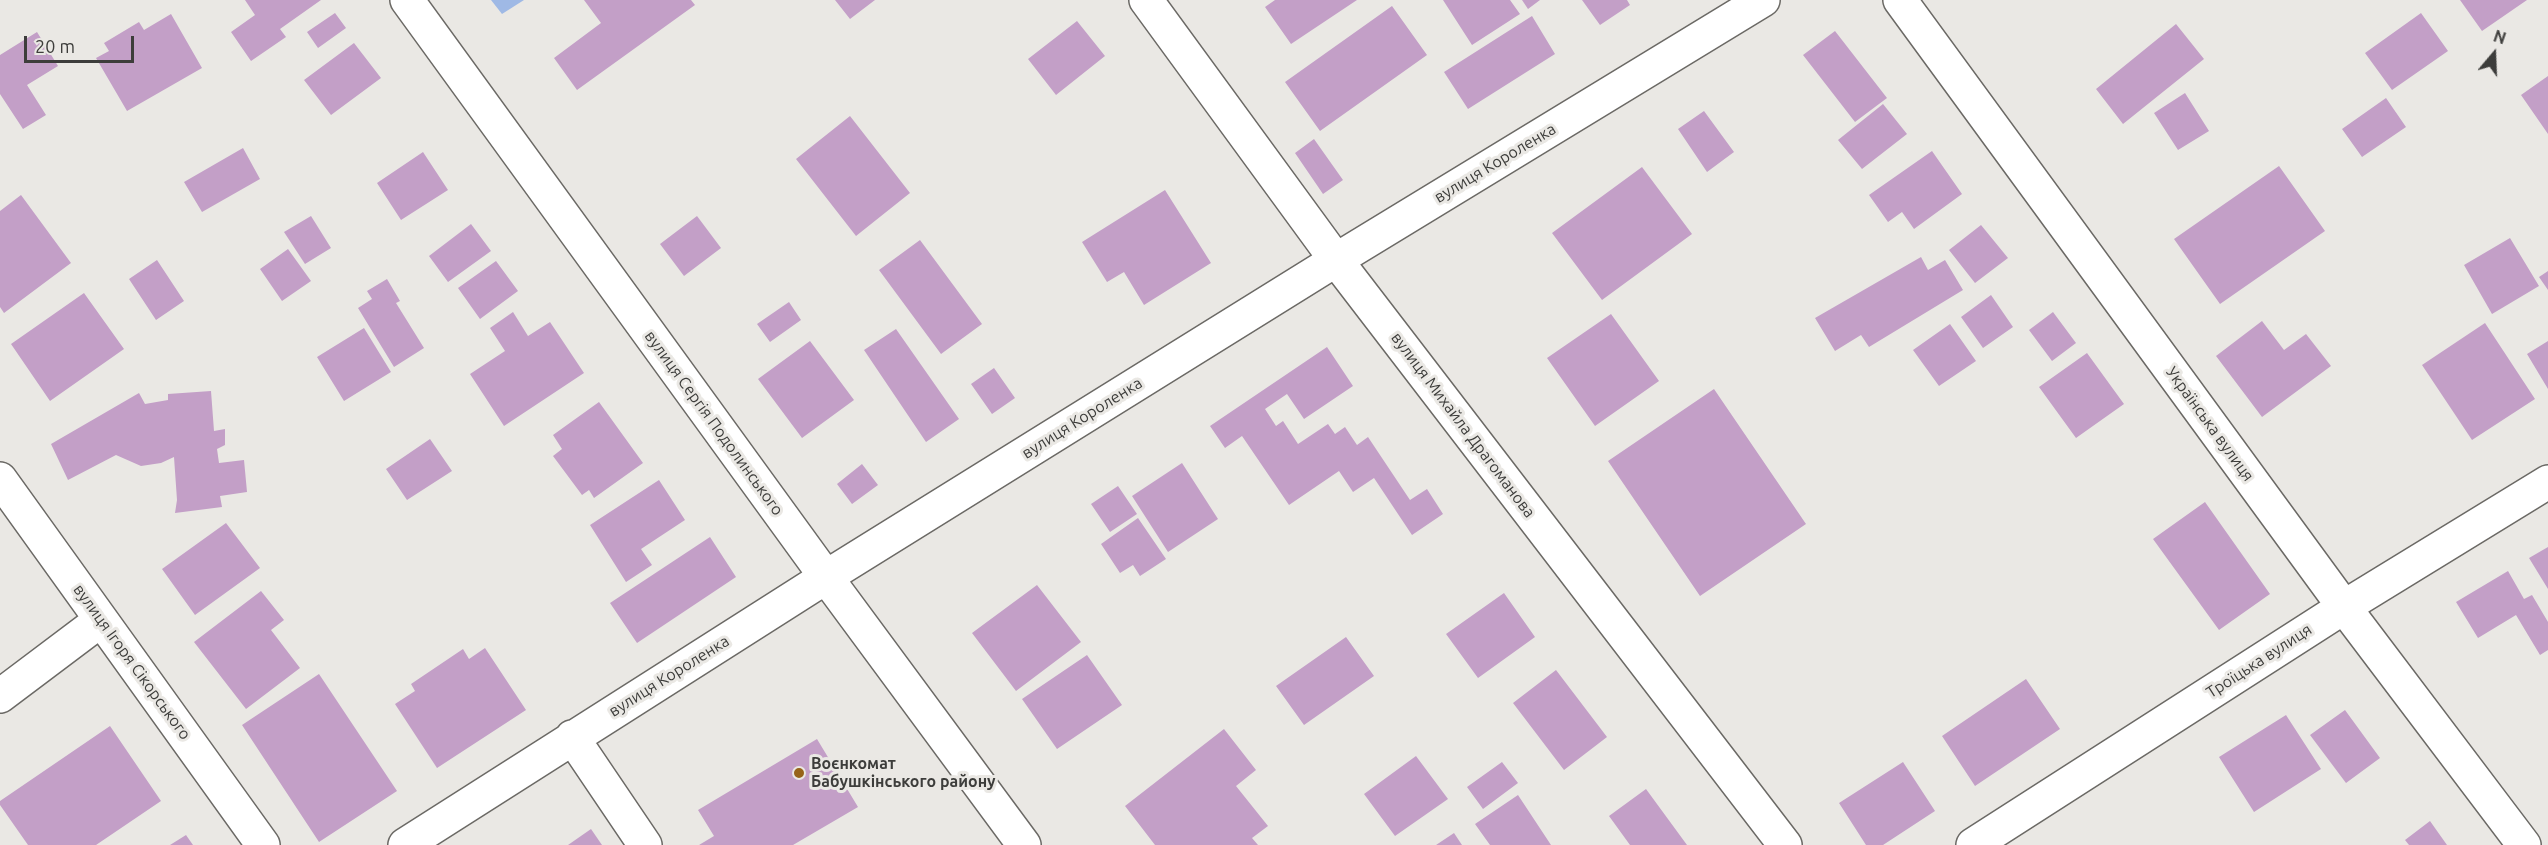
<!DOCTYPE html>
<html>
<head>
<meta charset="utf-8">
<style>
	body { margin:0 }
	#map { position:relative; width:2548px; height:845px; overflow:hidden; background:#eae8e4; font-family:Ubuntu,sans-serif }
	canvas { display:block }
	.north { position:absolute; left:2464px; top:24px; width:60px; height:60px; -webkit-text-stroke:4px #eae8e4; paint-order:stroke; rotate:19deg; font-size:16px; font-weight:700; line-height:24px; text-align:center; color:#3d3d3b }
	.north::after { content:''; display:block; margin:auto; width:21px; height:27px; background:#3d3d3b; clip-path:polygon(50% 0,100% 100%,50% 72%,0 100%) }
	.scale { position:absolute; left:24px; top:36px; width:110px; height:27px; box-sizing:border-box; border:3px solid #3d3d3b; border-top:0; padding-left:8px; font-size:18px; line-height:21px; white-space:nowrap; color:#3d3d3b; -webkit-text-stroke:4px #eae8e4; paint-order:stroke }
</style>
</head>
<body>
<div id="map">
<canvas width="2548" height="845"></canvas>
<div class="north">N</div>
<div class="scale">20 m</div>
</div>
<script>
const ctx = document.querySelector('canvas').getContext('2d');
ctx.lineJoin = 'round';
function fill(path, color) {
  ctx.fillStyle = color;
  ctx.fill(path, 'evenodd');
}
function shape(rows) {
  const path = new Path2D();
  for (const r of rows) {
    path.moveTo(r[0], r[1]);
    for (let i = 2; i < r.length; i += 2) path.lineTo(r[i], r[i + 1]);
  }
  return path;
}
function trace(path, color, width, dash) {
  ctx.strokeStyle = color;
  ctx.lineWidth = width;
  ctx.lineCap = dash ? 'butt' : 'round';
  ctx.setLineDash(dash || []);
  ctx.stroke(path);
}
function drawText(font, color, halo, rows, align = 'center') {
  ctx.font = font + ' Ubuntu,sans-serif';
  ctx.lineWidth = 6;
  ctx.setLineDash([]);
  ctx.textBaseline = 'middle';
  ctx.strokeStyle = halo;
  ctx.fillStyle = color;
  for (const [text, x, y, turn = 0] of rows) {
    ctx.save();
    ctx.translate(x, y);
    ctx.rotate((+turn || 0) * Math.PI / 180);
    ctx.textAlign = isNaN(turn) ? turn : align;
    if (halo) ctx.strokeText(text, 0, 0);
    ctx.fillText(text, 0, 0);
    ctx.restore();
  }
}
fill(shape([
	[491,0,524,0,502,14]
]), '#9fb9e5');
fill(shape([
	[245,0,321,0,280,29,286,37,251,61,231,32,255,15],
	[584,0,691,0,695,5,577,90,554,58,601,23],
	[835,0,875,0,850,19],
	[1275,0,1357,0,1291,44,1265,7],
	[1443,0,1510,0,1520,14,1472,45],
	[1522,0,1540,0,1528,9],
	[1582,0,1627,0,1630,5,1600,25],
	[2460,0,2527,0,2482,31],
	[1392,6,1427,55,1320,131,1285,82],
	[335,13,346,28,318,48,307,32],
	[2421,13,2448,51,2392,90,2365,53],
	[171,14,202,68,127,111,96,58,109,51,104,43,139,22,144,30],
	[1532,16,1555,54,1468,109,1444,72],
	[1077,21,1105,56,1056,95,1028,59],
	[2176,24,2204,59,2123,124,2096,89],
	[1835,31,1887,98,1855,122,1803,55],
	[37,32,58,66,27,85,46,115,23,129,0,94,0,55],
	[354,43,381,78,331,115,304,80],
	[2548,76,2548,134,2521,95],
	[2185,93,2209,131,2178,150,2154,113],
	[2386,98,2406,127,2362,157,2342,129],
	[1883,104,1907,134,1862,169,1838,140],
	[1704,111,1734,152,1707,172,1678,129],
	[850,116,910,193,856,236,796,159],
	[1314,139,1343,180,1323,194,1295,153],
	[243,148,260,179,202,212,184,182],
	[1932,151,1962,194,1914,229,1902,212,1888,222,1869,195],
	[423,152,448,190,401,220,377,183],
	[2279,166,2325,231,2220,304,2174,239],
	[1642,167,1692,234,1602,300,1552,233],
	[1165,190,1211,263,1144,305,1124,272,1107,282,1082,242],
	[21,195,71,263,4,313,0,307,0,211],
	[311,216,331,248,305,264,284,232],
	[697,216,721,248,684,276,660,244],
	[471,224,491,251,448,282,429,256],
	[1981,225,2008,258,1975,283,1949,250],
	[2510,238,2539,286,2492,314,2464,265],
	[920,240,982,324,941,354,879,270],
	[288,249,311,281,282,301,260,269],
	[1921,257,1928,270,1945,260,1963,290,1869,347,1861,335,1835,351,1815,318],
	[157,260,184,301,156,320,129,279],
	[496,261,518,291,480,319,458,288],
	[2548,271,2548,290,2539,277],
	[387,279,400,301,396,303,424,348,394,367,358,308,372,299,367,291],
	[84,293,124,349,50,401,11,344],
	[1991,295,2013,327,1983,348,1961,317],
	[789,302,801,320,770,342,757,324],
	[513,312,528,336,550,322,584,373,504,426,470,374,505,351,490,328],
	[2053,312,2076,343,2052,361,2029,330],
	[1611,314,1659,381,1595,426,1547,358],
	[2262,321,2284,350,2306,334,2331,366,2262,417,2216,356],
	[2485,323,2535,399,2472,440,2422,365],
	[1950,324,1976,361,1939,386,1913,350],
	[364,328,391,372,344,401,317,357],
	[896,329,959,419,926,442,864,350],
	[810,341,854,400,802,438,758,379],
	[2548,341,2548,389,2527,354],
	[1327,347,1353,386,1304,419,1287,394,1265,409,1276,426,1283,421,1298,444,1328,424,1335,434,1345,427,1357,445,1368,437,1410,500,1427,489,1443,514,1412,535,1374,478,1353,492,1339,471,1289,505,1242,436,1225,448,1210,426],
	[2087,353,2124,404,2076,438,2039,387],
	[994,368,1015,398,992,414,971,384],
	[1714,389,1806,524,1700,596,1608,461],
	[211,391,214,431,225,429,225,445,217,449,219,463,244,460,247,492,220,496,222,507,175,513,177,500,174,457,161,463,141,466,116,455,68,480,51,444,139,393,145,404,168,400,168,394],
	[599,402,643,463,594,498,589,490,582,495,553,456,562,449,553,435],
	[430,439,452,471,407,500,386,469],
	[1182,463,1218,519,1168,552,1132,496],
	[862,464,878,485,852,504,837,484],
	[659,480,685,520,641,549,652,565,626,582,590,525],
	[1118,486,1137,514,1110,532,1091,504],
	[2205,502,2270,594,2219,630,2153,539],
	[1138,518,1166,559,1140,576,1133,565,1120,573,1101,544],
	[226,523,260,568,195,615,162,569],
	[710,537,736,577,637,643,610,603],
	[2548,547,2548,589,2529,558],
	[2508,571,2524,599,2532,595,2548,622,2548,650,2540,655,2516,615,2478,638,2456,602],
	[1037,585,1081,642,1016,691,972,633],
	[261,591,284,620,271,630,300,668,246,709,194,642],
	[1504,593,1535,637,1478,678,1446,634],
	[1346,637,1374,676,1304,725,1276,686],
	[485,648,526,710,437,768,395,704,415,691,411,684,463,649,469,659],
	[1087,655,1122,705,1057,749,1022,699],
	[1556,670,1607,737,1564,770,1513,703],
	[319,674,397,791,319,842,242,725],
	[2026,679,2060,729,1975,786,1942,736],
	[2345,710,2380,758,2346,783,2310,735],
	[2286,715,2321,769,2254,812,2219,757],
	[110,726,161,801,96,845,28,845,0,805,0,801],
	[1224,729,1256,770,1236,786,1268,826,1252,838,1258,845,1155,845,1125,806],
	[817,739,858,807,793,845,699,845,714,836,698,810],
	[1416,756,1448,799,1395,836,1364,794],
	[1502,762,1518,783,1483,809,1467,787],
	[1903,762,1935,811,1883,845,1866,845,1839,803],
	[1646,789,1687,845,1630,845,1609,816],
	[1518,795,1551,845,1490,845,1475,824],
	[2430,821,2447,845,2409,845,2405,840],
	[591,829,602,845,568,845],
	[1454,833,1462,845,1436,845],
	[186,835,193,845,170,845]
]), '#c39fc7');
const minor = shape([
	[407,0,826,577,1024,845],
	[1146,0,1336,260,1785,845],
	[1900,0,2344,607,2524,845],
	[0,479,263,845],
	[0,696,101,620],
	[572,737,645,845],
	[405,845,826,577,1336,260,1763,0],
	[1973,845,2344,607,2548,482]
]);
trace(minor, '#6b6965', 36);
trace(minor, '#fff', 33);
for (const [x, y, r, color] of [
	[799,773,6,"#976419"]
]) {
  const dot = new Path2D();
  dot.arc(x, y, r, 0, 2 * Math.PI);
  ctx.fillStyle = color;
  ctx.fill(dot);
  trace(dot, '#eae8e4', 2);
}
drawText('16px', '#3d3d3b', '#eae8e4', [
	["вулиця Короленка",1495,163,-31],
	["вулиця Короленка",1082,418,-32],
	["вулиця Сергія Подолинського",714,423,54],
	["Українська вулиця",2210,424,54],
	["вулиця Михайла Драгоманова",1463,425,53],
	["Троїцька вулиця",2259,661,-33],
	["вулиця Ігоря Сікорського",132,662,54],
	["вулиця Короленка",669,676,-32]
]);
drawText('bold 16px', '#3d3d3b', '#eae8e4', [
	["Воєнкомат",811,764],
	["Бабушкінського району",811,782]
], 'left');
</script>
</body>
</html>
